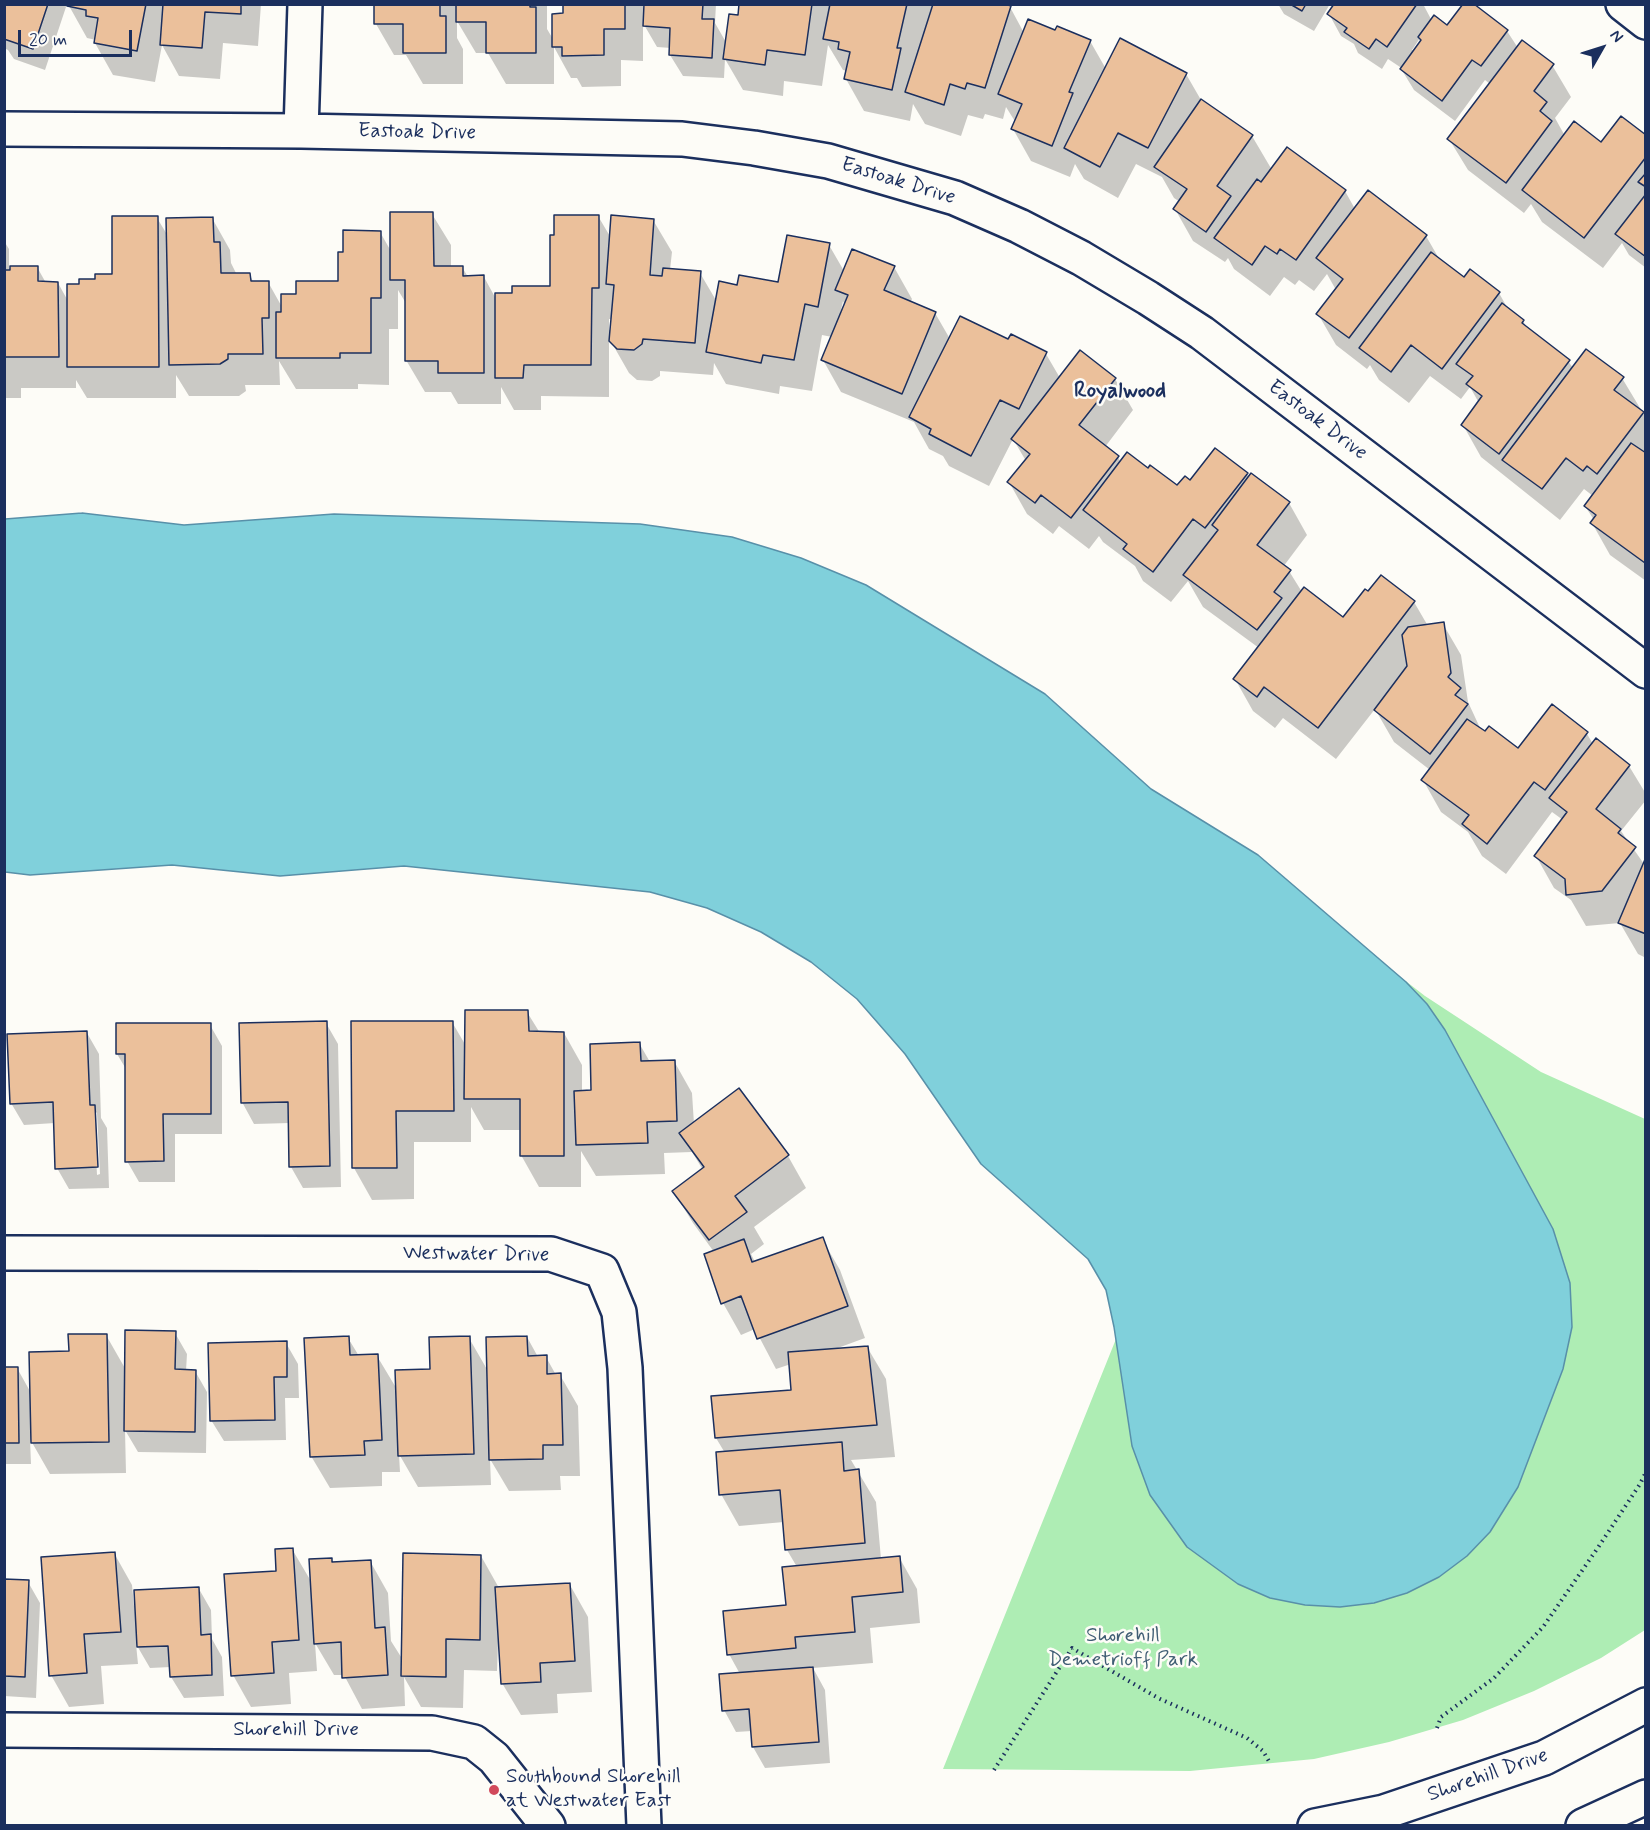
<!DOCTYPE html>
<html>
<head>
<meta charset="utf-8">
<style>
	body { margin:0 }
	#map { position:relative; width:1650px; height:1830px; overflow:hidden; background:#fdfcf7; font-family:Mynerve,sans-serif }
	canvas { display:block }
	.frame { position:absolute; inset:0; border:6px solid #1b2f5e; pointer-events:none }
	.north { position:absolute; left:1572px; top:18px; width:60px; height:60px; -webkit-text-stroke:4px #fdfcf7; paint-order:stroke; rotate:51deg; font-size:16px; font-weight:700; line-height:24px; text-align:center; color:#1b2f5e }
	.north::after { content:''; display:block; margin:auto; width:21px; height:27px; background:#1b2f5e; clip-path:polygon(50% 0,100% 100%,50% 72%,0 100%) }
	.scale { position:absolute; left:18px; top:30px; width:114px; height:27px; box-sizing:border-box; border:3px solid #1b2f5e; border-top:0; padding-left:8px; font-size:18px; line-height:21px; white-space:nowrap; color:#1b2f5e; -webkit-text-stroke:4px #fdfcf7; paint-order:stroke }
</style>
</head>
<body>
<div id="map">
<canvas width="1650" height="1830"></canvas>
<div class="frame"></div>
<div class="north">N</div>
<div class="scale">20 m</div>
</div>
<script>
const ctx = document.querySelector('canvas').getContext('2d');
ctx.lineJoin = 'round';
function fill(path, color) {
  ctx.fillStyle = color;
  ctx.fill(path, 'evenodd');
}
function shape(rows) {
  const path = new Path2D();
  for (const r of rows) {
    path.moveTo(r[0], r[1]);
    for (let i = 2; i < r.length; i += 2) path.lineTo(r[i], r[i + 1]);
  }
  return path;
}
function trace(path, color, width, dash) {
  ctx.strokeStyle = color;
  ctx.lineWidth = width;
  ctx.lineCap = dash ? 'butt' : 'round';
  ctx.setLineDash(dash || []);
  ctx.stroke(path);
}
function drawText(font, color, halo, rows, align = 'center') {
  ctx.font = font + ' Mynerve,sans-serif';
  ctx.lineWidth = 5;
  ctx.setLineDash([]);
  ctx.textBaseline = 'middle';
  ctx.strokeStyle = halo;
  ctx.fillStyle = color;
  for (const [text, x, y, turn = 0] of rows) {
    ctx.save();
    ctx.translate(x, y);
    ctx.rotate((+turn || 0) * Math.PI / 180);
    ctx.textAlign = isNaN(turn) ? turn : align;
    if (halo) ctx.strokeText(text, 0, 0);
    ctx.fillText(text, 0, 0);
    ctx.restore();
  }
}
fill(shape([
	[1394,972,1425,996,1541,1072,1645,1119,1645,1630,1601,1658,1534,1691,1463,1720,1389,1742,1314,1759,1190,1771,943,1769,1116,1339,1132,1446,1490,1532,1518,1487,1563,1369,1553,1229,1445,1030,1427,1004]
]), '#aeedb4');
const water = shape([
	[82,513,184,525,334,514,640,524,732,537,801,558,866,585,1045,694,1151,789,1258,855,1406,982,1427,1004,1445,1030,1553,1229,1570,1283,1572,1327,1563,1369,1518,1487,1490,1532,1467,1556,1439,1577,1407,1593,1374,1603,1340,1607,1305,1605,1270,1598,1238,1584,1187,1547,1150,1495,1132,1446,1114,1327,1106,1290,1088,1259,981,1164,905,1054,857,999,811,962,761,932,707,908,650,892,404,866,280,876,172,865,30,875,5,872,5,519,82,513]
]);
fill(water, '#80d0db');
trace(water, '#5890a9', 1.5);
fill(shape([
	[4,4,67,4,45,70,14,59,8,50,4,48],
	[68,4,261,4,258,46,223,43,220,79,179,76,162,45,155,82,113,75,95,43,96,40,87,38],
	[376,4,547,4,547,29,553,39,564,15,564,4,643,4,643,11,645,11,646,4,716,4,715,23,727,44,739,16,741,4,932,4,934,7,1010,7,1024,33,1056,32,1090,41,1106,69,1186,74,1201,100,1252,136,1272,170,1287,149,1345,191,1355,209,1369,192,1426,236,1441,262,1464,279,1499,293,1508,309,1523,321,1529,331,1568,361,1573,368,1622,378,1646,418,1646,581,1610,555,1592,523,1594,520,1585,506,1593,496,1584,489,1560,520,1481,457,1463,425,1479,403,1470,387,1461,399,1430,376,1409,403,1379,380,1370,365,1367,369,1336,345,1318,314,1336,290,1327,274,1314,291,1299,280,1295,285,1284,277,1270,296,1234,269,1228,258,1225,262,1193,241,1175,209,1180,202,1174,198,1162,177,1136,164,1118,198,1084,179,1075,164,1070,177,1031,161,1013,129,1016,123,1006,107,1003,119,985,114,983,119,968,115,961,136,925,124,913,104,910,121,864,111,846,79,847,71,843,70,828,45,822,86,784,81,783,96,743,90,725,59,724,78,683,76,670,55,671,48,657,47,643,23,643,61,621,60,621,86,582,87,577,78,571,78,554,47,554,84,506,84,488,53,476,53,457,21,457,38,463,49,463,84,423,84,406,55,394,55,376,24],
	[1278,4,1330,4,1314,31,1284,14],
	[1336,4,1423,4,1432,21,1448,27,1507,31,1518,48,1552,65,1571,97,1555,118,1565,136,1602,144,1646,137,1646,268,1629,255,1622,243,1603,268,1542,222,1531,204,1524,213,1468,170,1449,139,1490,84,1485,80,1455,121,1414,90,1400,67,1388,59,1382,69,1358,53,1354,44,1341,36,1329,14],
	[1420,38,1422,41,1414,51,1412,50],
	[432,214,451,245,451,267,462,267,468,277,484,277,496,299,551,287,598,216,611,238,653,220,672,252,670,270,700,273,717,302,738,286,779,284,829,245,844,271,894,267,912,299,910,303,935,313,950,339,1008,341,1011,336,1046,354,1060,378,1115,379,1133,410,1105,447,1118,457,1121,463,1177,487,1191,482,1247,474,1249,478,1289,503,1307,535,1283,567,1289,571,1302,592,1344,620,1414,602,1428,626,1443,624,1461,655,1468,702,1481,730,1518,750,1552,706,1587,734,1593,744,1629,766,1646,794,1646,800,1621,831,1644,864,1646,861,1646,958,1638,954,1620,923,1586,926,1571,900,1554,888,1536,856,1563,820,1552,812,1506,874,1482,856,1468,832,1441,812,1423,780,1430,770,1394,742,1375,709,1336,759,1283,718,1275,728,1253,711,1235,679,1259,648,1203,607,1188,581,1171,602,1143,581,1135,566,1103,542,1099,536,1089,549,1059,526,1053,534,1027,514,1009,482,1026,461,1013,439,989,486,949,466,943,456,929,449,914,422,841,392,823,360,832,337,822,335,812,391,780,386,779,394,726,384,714,363,713,375,660,371,660,376,652,381,637,380,629,373,609,338,609,397,541,396,541,410,514,410,501,387,501,404,458,404,451,392,425,392,406,360,407,305,398,290,398,329,389,329,389,385,358,384,358,389,296,389,279,361,280,385,245,385,246,391,239,396,189,396,176,375,176,398,87,398,76,380,76,388,21,388,21,398,4,398,4,241,9,249,9,268,37,267,46,283,58,283,68,301,80,285,113,275,157,218,168,236,212,218,230,250,231,263,237,275,249,274,254,283,268,282,282,307,298,296,340,283,344,253,380,232,392,253],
	[843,301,845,306,840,314],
	[609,319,612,319,612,330,609,330],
	[527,1012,540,1033,564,1033,582,1065,582,1092,593,1092,639,1043,650,1062,674,1061,692,1093,694,1124,739,1090,788,1156,806,1188,754,1227,764,1244,751,1254,755,1262,822,1239,840,1270,865,1338,835,1349,867,1347,886,1379,895,1457,851,1460,876,1502,881,1559,899,1557,917,1589,920,1623,870,1628,873,1663,813,1668,825,1690,830,1763,765,1768,753,1747,752,1731,736,1732,724,1710,740,1674,729,1654,788,1607,797,1567,787,1550,784,1522,739,1526,721,1494,725,1453,716,1438,793,1391,791,1364,776,1369,755,1329,741,1335,723,1303,714,1252,693,1223,674,1192,703,1170,692,1152,664,1153,665,1174,596,1176,581,1151,581,1187,539,1187,521,1155,521,1130,484,1130,471,1107,471,1142,414,1142,414,1199,372,1200,354,1168,353,1023,452,1022,466,1046],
	[326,1023,338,1044,341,1187,303,1188,291,1167,290,1123,254,1124,242,1102],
	[210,1025,222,1046,222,1134,175,1134,175,1182,139,1182,127,1161,126,1069,117,1054],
	[87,1033,99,1054,101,1118,107,1128,109,1188,69,1189,57,1168,55,1123,24,1125,11,1103],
	[94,1110,97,1113,100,1174,97,1175],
	[175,1333,187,1354,186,1371,195,1371,207,1392,206,1453,138,1452,125,1430,126,1473,50,1474,30,1439,31,1464,4,1464,4,1356,6,1369,17,1368,31,1393,70,1353,106,1335,126,1370],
	[527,1337,538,1357,546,1357,556,1375,560,1375,578,1406,580,1476,560,1476,561,1490,509,1491,490,1459,491,1485,418,1487,399,1454,400,1472,382,1472,382,1486,330,1488,311,1456,348,1338,359,1356,377,1356,398,1391,432,1371,469,1338,488,1371],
	[286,1343,298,1364,299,1398,285,1398,286,1440,224,1441,211,1420],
	[292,1549,312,1583,331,1559,334,1563,370,1561,388,1593,391,1641,403,1660,481,1556,499,1588,570,1585,588,1617,592,1692,557,1694,558,1713,521,1715,502,1683,500,1643,498,1643,497,1671,464,1670,463,1708,421,1707,404,1677,405,1706,362,1709,344,1675,334,1675,315,1643,317,1671,289,1673,291,1704,251,1707,233,1675,278,1572],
	[114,1553,132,1585,134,1606,199,1589,211,1610,212,1639,222,1657,224,1696,184,1698,171,1677,171,1667,150,1668,136,1644,138,1664,101,1666,104,1704,69,1707,51,1675],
	[4,1581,28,1582,40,1603,36,1698,4,1696]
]), '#0003');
const building = shape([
	[4,4,48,4,33,49,4,39,4,4],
	[67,4,146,4,137,51,94,43,98,18,86,16,86,10,67,6,67,4],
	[163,4,241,4,241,14,205,12,202,48,160,45,163,4],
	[374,4,440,4,440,16,446,16,446,53,403,53,403,24,374,24,374,4],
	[456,4,530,4,530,7,536,7,536,53,486,53,486,22,456,22,456,4],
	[563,4,625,4,625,29,604,29,604,55,562,56,562,47,552,47,552,14,563,13,563,4],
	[644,4,703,4,702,19,714,19,712,58,669,55,670,28,643,26,644,4],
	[739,4,812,4,805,55,767,50,765,65,723,59,729,14,738,15,739,4],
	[830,4,907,4,897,48,901,48,892,90,844,79,850,52,838,49,839,42,823,39,830,4],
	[933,4,1005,4,1011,6,985,88,967,83,965,89,950,84,944,105,905,92,933,4],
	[1290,4,1306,4,1302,11,1290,4],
	[1334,4,1417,4,1387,47,1376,39,1369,49,1344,32,1347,28,1327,14,1334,4],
	[1463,4,1474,4,1508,30,1481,66,1472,60,1442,101,1400,69,1421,40,1418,37,1434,15,1447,25,1463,4],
	[1028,19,1055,30,1057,26,1091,40,1069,92,1073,93,1052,146,1011,129,1022,104,998,94,1028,19],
	[1120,38,1187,73,1148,148,1118,133,1100,167,1064,148,1120,38],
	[1522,40,1554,64,1534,91,1547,102,1540,111,1552,121,1506,183,1447,139,1522,40],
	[1201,99,1253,135,1217,186,1231,196,1206,232,1173,209,1187,189,1154,167,1201,99],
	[1621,116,1646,135,1646,157,1584,238,1522,190,1574,121,1601,142,1621,116],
	[1287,147,1346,190,1296,260,1280,249,1277,254,1265,246,1252,265,1214,238,1257,179,1261,182,1287,147],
	[1646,173,1646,187,1638,182,1646,173],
	[1368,190,1427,235,1349,338,1316,314,1343,279,1316,258,1368,190],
	[1646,194,1646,257,1615,234,1646,194],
	[390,212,433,212,434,266,463,266,463,276,484,275,484,373,438,373,438,361,405,361,405,280,390,280,390,212],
	[554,215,599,215,599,288,592,288,591,365,524,365,523,378,495,378,495,293,512,293,512,286,550,286,550,235,554,235,554,215],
	[611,215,654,219,650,275,662,276,663,268,701,271,695,343,643,339,642,344,634,350,617,349,609,341,614,285,606,284,611,215],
	[112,216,158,216,159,367,67,367,67,284,79,284,79,279,95,279,95,274,112,274,112,216],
	[213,217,214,242,220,242,221,273,250,273,251,281,269,281,269,318,262,318,263,354,228,354,228,359,220,364,169,365,166,218,213,217],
	[343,230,381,231,381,298,371,298,371,353,340,353,340,358,276,358,276,312,281,312,281,294,296,294,296,281,338,281,338,252,343,252,343,230],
	[787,235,830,243,818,307,805,304,794,360,763,355,761,363,706,352,719,281,737,285,739,275,778,282,787,235],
	[852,249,895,266,884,290,936,312,902,394,821,360,848,295,835,290,852,249],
	[1431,252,1464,277,1470,269,1500,292,1442,369,1411,345,1391,372,1359,348,1431,252],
	[10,266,38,266,38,281,58,282,59,357,4,357,4,270,10,270,10,266],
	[1502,303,1524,320,1522,323,1570,360,1499,454,1461,425,1482,396,1466,384,1473,376,1456,364,1502,303],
	[960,316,1008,339,1011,334,1047,352,1019,409,1000,400,971,456,929,434,931,429,909,417,960,316],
	[1586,349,1624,377,1614,390,1644,412,1597,474,1587,466,1583,471,1566,458,1542,489,1502,460,1586,349],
	[1080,350,1116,378,1079,425,1119,456,1071,518,1041,495,1035,503,1007,482,1030,454,1011,439,1080,350],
	[1631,443,1646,453,1645,563,1590,523,1596,515,1584,506,1631,443],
	[1215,448,1248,473,1205,528,1193,519,1153,572,1123,549,1127,544,1083,510,1127,452,1148,468,1150,465,1177,485,1185,476,1190,480,1215,448],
	[1251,473,1290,502,1257,545,1291,570,1274,592,1282,598,1257,630,1183,575,1218,530,1212,525,1251,473],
	[1381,575,1415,601,1318,728,1264,687,1257,697,1233,679,1304,587,1343,617,1365,589,1368,591,1381,575],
	[1444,622,1451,673,1448,677,1461,688,1455,695,1468,704,1430,754,1374,710,1407,666,1402,635,1408,627,1444,622],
	[1552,704,1588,732,1545,790,1534,782,1487,844,1462,824,1469,815,1421,780,1467,719,1485,731,1489,726,1518,748,1552,704],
	[1596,738,1630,765,1596,809,1621,829,1618,833,1636,847,1602,891,1566,895,1565,879,1534,856,1567,812,1549,798,1596,738],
	[1646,857,1646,934,1618,923,1646,857],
	[465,1010,528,1010,529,1031,564,1032,564,1156,520,1156,520,1099,464,1099,465,1010],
	[327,1021,330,1166,289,1167,288,1102,241,1103,239,1023,327,1021],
	[351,1021,453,1021,454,1111,396,1111,397,1168,352,1168,351,1021],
	[116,1023,211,1023,211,1114,163,1114,164,1161,125,1162,125,1054,116,1054,116,1023],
	[87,1031,90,1105,95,1105,98,1167,55,1169,53,1102,10,1104,7,1034,87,1031],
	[640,1042,641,1061,675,1060,677,1121,647,1122,648,1143,576,1145,574,1091,591,1090,590,1044,640,1042],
	[739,1088,789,1155,735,1196,747,1212,709,1240,672,1191,704,1167,679,1133,739,1088],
	[823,1237,848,1306,757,1339,741,1296,721,1304,704,1254,744,1239,752,1262,823,1237],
	[125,1330,176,1331,175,1369,196,1370,195,1432,124,1431,125,1330],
	[68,1334,107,1334,109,1442,31,1443,29,1352,69,1351,68,1334],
	[349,1336,350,1355,378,1354,382,1440,364,1441,365,1455,310,1457,304,1338,349,1336],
	[470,1336,474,1454,398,1456,395,1370,430,1369,429,1337,470,1336],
	[527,1336,528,1356,547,1355,547,1374,561,1373,563,1445,543,1445,543,1459,489,1460,486,1337,527,1336],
	[287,1341,287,1377,274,1377,275,1420,210,1421,208,1343,287,1341],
	[868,1346,877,1425,715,1438,711,1396,791,1390,788,1352,868,1346],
	[4,1367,18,1367,19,1443,4,1443,4,1367],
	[842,1442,844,1471,859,1469,865,1543,785,1550,780,1490,719,1495,716,1452,842,1442],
	[293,1548,299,1640,272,1642,274,1673,231,1676,224,1574,276,1571,275,1549,293,1548],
	[115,1552,121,1632,84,1634,87,1673,49,1676,41,1557,115,1552],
	[403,1553,481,1555,480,1640,446,1639,446,1677,401,1676,403,1553],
	[900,1556,903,1592,852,1597,855,1632,795,1637,796,1648,727,1655,723,1611,786,1605,782,1567,900,1556],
	[332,1558,332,1562,371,1560,375,1628,385,1627,388,1675,342,1678,341,1642,314,1644,309,1559,332,1558],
	[4,1579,29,1580,25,1677,4,1676,4,1579],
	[570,1583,575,1661,540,1663,541,1682,501,1684,495,1587,570,1583],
	[199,1587,201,1635,211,1634,212,1675,170,1677,168,1646,137,1647,134,1590,199,1587],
	[813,1667,819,1742,752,1747,749,1709,722,1711,719,1674,813,1667]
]);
fill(building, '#ebc09b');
trace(building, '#1b2f5e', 1.5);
const minor = shape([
	[1623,4,1646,22],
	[4,129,301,131,682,139,754,148,828,161,955,198,1019,226,1081,258,1148,298,1202,333,1646,671],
	[301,131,305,4],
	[4,1253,551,1254,602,1271,619,1312,625,1368,644,1826],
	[4,1730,432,1733,474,1742,494,1758,548,1826],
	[1315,1826,1384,1812,1544,1758,1646,1705],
	[1583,1826,1646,1797]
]);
trace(minor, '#1b2f5e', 38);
trace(shape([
	[1437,1728,1441,1717,1494,1678,1543,1627,1597,1549,1640,1484,1646,1472],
	[994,1770,1072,1648,1158,1698,1247,1738,1263,1751,1270,1763]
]), '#1b2f5e', 4, [1.5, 4.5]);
trace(minor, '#fdfcf7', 33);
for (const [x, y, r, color] of [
	[494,1790,6,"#d1495b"]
]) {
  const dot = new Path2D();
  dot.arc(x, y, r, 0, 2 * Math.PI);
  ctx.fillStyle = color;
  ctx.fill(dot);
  trace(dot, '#fdfcf7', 2);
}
drawText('21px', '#1b2f5e', '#fdfcf7', [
	["Eastoak Drive",417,133,1],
	["Eastoak Drive",898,182,17],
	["Eastoak Drive",1317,421,37],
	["Westwater Drive",476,1255,1],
	["Shorehill Drive",296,1731],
	["Shorehill Drive",1488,1776,-19]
]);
drawText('21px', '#405e74', '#fdfcf7', [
	["Shorehill",1123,1637],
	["Demetrioff Park",1123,1661]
]);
drawText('21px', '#1b2f5e', '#fdfcf7', [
	["Southbound Shorehill",506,1778],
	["at Westwater East",506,1802]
], 'left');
drawText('bold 22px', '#1b2f5e', '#fdfcf7', [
	["Royalwood",1120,392]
]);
</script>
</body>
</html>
